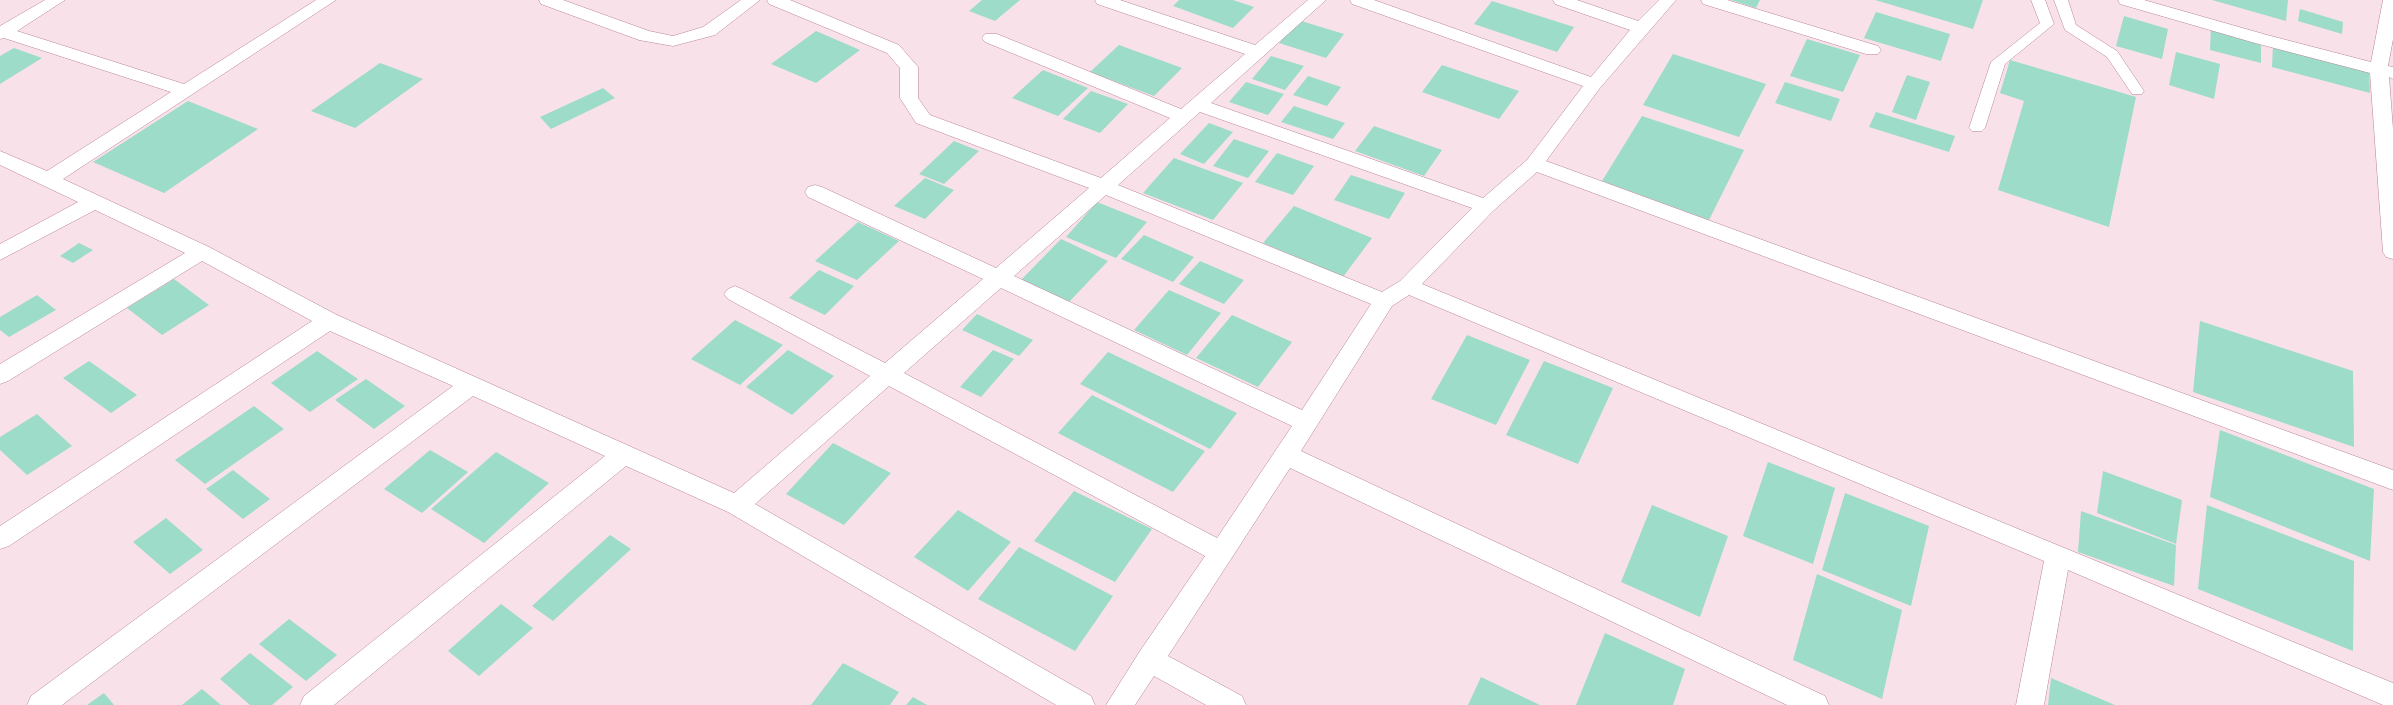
<!DOCTYPE html>
<html>
<head>
<meta charset="utf-8">
<style>
	body { margin:0 }
	canvas { display:block; background:#f9e1e9 }
</style>
</head>
<body>
<canvas width="2393" height="705"></canvas>
<script>
const ctx = document.querySelector('canvas').getContext('2d');
ctx.lineJoin = 'round';
function fill(path, color) {
  ctx.fillStyle = color;
  ctx.fill(path, 'evenodd');
}
function shape(rows) {
  const path = new Path2D();
  for (const r of rows) {
    path.moveTo(r[0], r[1]);
    for (let i = 2; i < r.length; i += 2) path.lineTo(r[i], r[i + 1]);
  }
  return path;
}
function trace(path, color, width, dash) {
  ctx.strokeStyle = color;
  ctx.lineWidth = width;
  ctx.lineCap = dash ? 'butt' : 'round';
  ctx.setLineDash(dash || []);
  ctx.stroke(path);
}
fill(shape([
	[982,0,1020,0,995,21,969,11],
	[1179,0,1233,0,1254,7,1233,28,1173,6],
	[1731,0,1760,0,1756,8],
	[1875,0,1983,0,1973,29],
	[2212,0,2288,0,2286,21],
	[1492,1,1574,27,1557,52,1474,24],
	[2300,9,2343,22,2342,34,2298,21],
	[1876,12,1950,34,1941,61,1864,38],
	[2124,16,2168,29,2162,59,2116,46],
	[1298,20,1344,34,1326,58,1279,43],
	[2211,26,2261,39,2261,63,2210,50],
	[816,31,860,50,816,83,771,64],
	[1807,39,1860,55,1843,92,1790,76],
	[2273,44,2369,70,2370,93,2272,67],
	[1119,45,1182,68,1154,96,1090,72],
	[14,48,42,58,0,84,0,56],
	[2176,52,2220,64,2214,99,2169,85],
	[1673,54,1766,84,1739,137,1643,105],
	[1271,56,1304,66,1285,90,1252,79],
	[2010,60,2136,97,2109,227,1998,190,2024,101,2000,93],
	[380,63,423,79,355,128,311,111],
	[1442,65,1519,91,1499,119,1422,92],
	[1043,70,1088,88,1058,116,1012,98],
	[1907,75,1930,82,1916,120,1892,112],
	[1308,76,1341,87,1327,106,1293,95],
	[1246,82,1284,94,1268,115,1229,102],
	[1785,82,1840,99,1831,121,1775,103],
	[603,88,615,98,551,129,540,117],
	[1091,91,1128,104,1100,133,1063,119],
	[188,101,258,129,164,193,93,162],
	[1294,106,1345,123,1333,139,1281,122],
	[1876,112,1955,136,1949,152,1869,127],
	[1642,116,1744,150,1709,220,1602,181],
	[1209,123,1233,132,1204,164,1180,154],
	[1374,126,1442,150,1424,176,1355,151],
	[1234,139,1269,151,1248,178,1213,166],
	[954,141,979,151,944,184,919,174],
	[1277,153,1314,166,1293,195,1255,182],
	[1174,158,1243,183,1213,220,1143,193],
	[1351,175,1405,193,1389,219,1334,200],
	[925,178,954,190,925,219,894,206],
	[1097,202,1147,222,1116,258,1066,237],
	[1294,206,1372,238,1343,277,1263,243],
	[858,222,899,241,857,280,815,261],
	[1144,235,1194,257,1173,282,1121,259],
	[1061,239,1108,261,1069,302,1021,280],
	[79,243,93,250,73,263,60,256],
	[1200,261,1244,280,1224,304,1179,284],
	[819,270,854,286,825,315,789,298],
	[174,279,209,305,162,335,127,308],
	[1169,290,1221,313,1187,355,1134,330],
	[37,295,56,310,9,337,0,330,0,317],
	[977,314,1033,340,1019,356,962,330],
	[1232,315,1292,342,1258,387,1196,358],
	[735,320,783,345,740,385,691,359],
	[2200,321,2353,371,2354,447,2193,392],
	[1467,335,1530,360,1496,425,1431,399],
	[788,350,834,376,792,415,746,387],
	[993,350,1014,359,981,397,960,387],
	[317,351,358,379,310,412,271,383],
	[1108,352,1237,413,1210,449,1080,384],
	[89,361,137,395,111,413,63,378],
	[1544,361,1613,388,1578,464,1506,435],
	[366,379,405,406,374,429,335,400],
	[1092,395,1205,451,1173,492,1058,433],
	[254,406,284,429,205,484,175,460],
	[37,414,72,446,27,475,0,450,0,437],
	[2220,430,2374,489,2370,561,2210,497],
	[833,443,891,473,844,525,786,494],
	[430,450,468,472,422,513,384,489],
	[496,452,549,483,484,543,431,509],
	[1768,462,1835,488,1813,564,1743,536],
	[233,470,270,499,243,519,206,489],
	[2103,471,2182,500,2176,544,2097,513],
	[1074,491,1152,529,1115,582,1034,541],
	[1845,493,1929,526,1911,606,1822,570],
	[1652,505,1728,536,1700,617,1621,582],
	[2207,505,2354,561,2353,651,2198,589],
	[958,510,1011,542,968,591,914,557],
	[2081,511,2176,545,2174,586,2078,552],
	[166,518,203,550,170,574,133,542],
	[610,535,631,549,553,621,532,606],
	[1019,547,1113,596,1075,651,978,599],
	[1817,574,1902,610,1882,699,1793,660],
	[501,604,533,628,479,676,448,651],
	[289,619,337,655,306,681,259,644],
	[1605,633,1685,669,1673,705,1576,705],
	[250,653,293,687,272,705,250,705,220,679],
	[843,663,899,692,890,705,811,705],
	[1481,677,1540,705,1468,705],
	[2051,678,2115,705,2048,705],
	[202,689,221,705,182,705],
	[104,693,114,705,87,705],
	[913,697,927,705,906,705]
]), '#9cdcc9');
const lane = shape([
	[2031,0,2045,0,2054,24,2005,64,1985,128,1982,131,1972,131,1969,128,1991,62,2040,23,2031,0],
	[2054,0,2068,0,2076,25,2117,51,2144,91,2142,94,2132,94,2107,57,2065,30,2054,0]
]);
const street = shape([
	[45,0,65,0,17,31,184,84,316,0,336,0,63,179,209,247,337,315,734,493,870,376,728,299,724,294,728,289,735,286,742,289,885,363,983,279,808,197,805,192,808,187,815,185,822,187,996,268,1089,188,916,123,900,98,900,68,887,53,769,4,767,0,790,0,899,45,918,67,918,98,930,115,1101,178,1170,118,985,42,982,38,985,34,997,34,1181,109,1245,54,1097,4,1095,0,1120,0,1255,45,1308,0,1326,0,1211,103,1483,198,1527,160,1583,86,1352,4,1350,0,1374,0,1591,77,1630,30,1555,4,1553,0,1577,0,1638,21,1659,0,1676,0,1600,88,1546,161,2393,470,2393,490,1537,172,1493,211,1422,284,2393,683,2393,705,2383,705,2068,570,2044,705,2016,705,2044,561,1409,295,1392,306,1301,451,1825,696,1829,705,1787,705,1290,468,1168,656,1242,696,1246,705,1206,705,1154,676,1135,705,1106,705,1140,651,1205,556,889,386,755,504,1091,696,1095,705,1056,705,728,512,626,466,334,705,300,705,304,696,605,456,473,396,62,705,27,705,31,696,453,386,330,331,9,546,0,549,0,526,312,321,202,261,8,381,0,384,0,364,185,253,95,210,0,260,0,244,78,202,0,165,0,151,47,171,171,92,4,38,0,39,0,26,45,0],
	[1200,112,1472,208,1400,281,1382,292,1118,185,1200,112],
	[1106,195,1371,304,1302,410,1014,276,1106,195],
	[1001,288,1292,426,1217,538,904,373,1001,288],
	[539,0,563,0,649,31,673,36,703,27,741,0,760,0,715,35,673,46,639,40,541,4,539,0],
	[1701,0,1727,0,1878,46,1881,50,1878,54,1866,54,1703,4,1701,0],
	[2118,0,2144,0,2267,35,2371,62,2383,0,2393,0,2393,39,2388,66,2393,67,2393,79,2389,77,2393,129,2393,259,2386,257,2383,252,2370,73,2255,43,2120,4,2118,0]
]);
trace(lane, '#b88497', 1);
trace(street, '#b88497', 1);
fill(lane, '#fff');
fill(street, '#fff');
</script>
</body>
</html>
